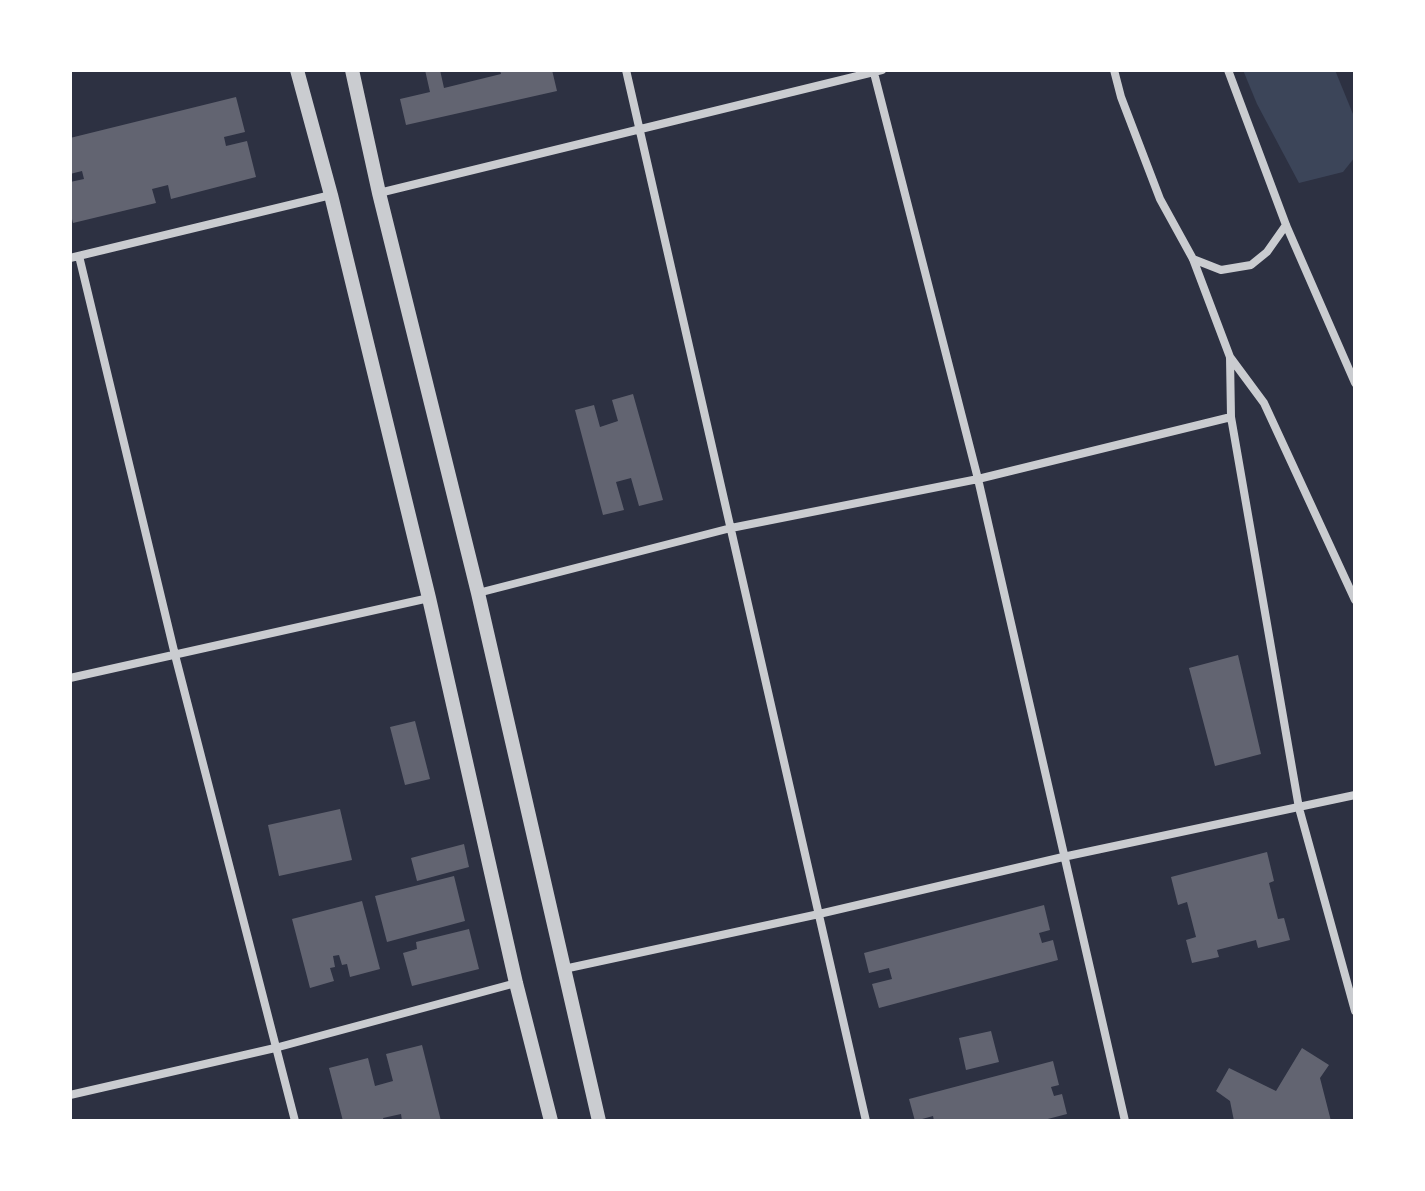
<!DOCTYPE html>
<html>
<head>
<meta charset="utf-8">
<style>
	body { margin:0 }
	#map { position:relative; width:1425px; height:1191px; overflow:hidden; background:#2d3142; font-family:"Golos Text",sans-serif }
	canvas { display:block }
	.frame { position:absolute; inset:0; border:72px solid #fff; pointer-events:none }
</style>
</head>
<body>
<div id="map">
<canvas width="1425" height="1191"></canvas>
<div class="frame"></div>
</div>
<script>
const ctx = document.querySelector('canvas').getContext('2d');
ctx.lineJoin = 'round';
function fill(path, color) {
  ctx.fillStyle = color;
  ctx.fill(path, 'evenodd');
}
function shape(rows) {
  const path = new Path2D();
  for (const r of rows) {
    path.moveTo(r[0], r[1]);
    for (let i = 2; i < r.length; i += 2) path.lineTo(r[i], r[i + 1]);
  }
  return path;
}
function trace(path, color, width, dash) {
  ctx.strokeStyle = color;
  ctx.lineWidth = width;
  ctx.lineCap = dash ? 'butt' : 'round';
  ctx.setLineDash(dash || []);
  ctx.stroke(path);
}
fill(shape([
	[1243,70,1335,70,1355,119,1355,157,1343,172,1299,183,1257,104]
]), '#3c4559');
fill(shape([
	[425,70,440,70,444,88,501,74,500,70,552,70,557,91,406,125,400,99,430,92],
	[236,97,245,132,224,137,226,146,247,141,256,177,171,199,168,185,152,189,156,203,73,223,70,211,70,182,84,179,82,171,70,174,70,138],
	[633,394,663,500,639,506,631,478,616,482,624,510,603,515,575,410,594,405,600,427,618,421,612,400],
	[1238,655,1261,754,1215,766,1189,668],
	[415,721,430,779,405,785,390,727],
	[340,809,352,860,279,876,268,825],
	[464,844,469,867,417,881,411,858],
	[1267,852,1274,881,1269,883,1278,919,1284,918,1290,940,1258,948,1256,940,1217,950,1219,957,1192,963,1186,940,1196,937,1187,902,1178,905,1171,877],
	[454,876,465,921,387,942,375,896],
	[362,901,380,969,350,977,347,964,342,965,339,955,333,956,335,967,330,968,334,981,310,988,292,919],
	[1044,905,1050,930,1039,933,1042,943,1053,940,1058,960,879,1008,872,984,892,979,889,968,869,973,864,953],
	[469,929,479,969,412,986,403,953,417,949,416,942],
	[991,1031,999,1062,966,1070,959,1038],
	[422,1045,441,1121,402,1121,401,1114,383,1118,384,1121,343,1121,329,1068,368,1058,375,1086,393,1081,386,1054],
	[1302,1048,1329,1065,1320,1078,1331,1121,1234,1121,1230,1101,1216,1091,1229,1068,1276,1091],
	[1053,1061,1059,1085,1051,1087,1054,1096,1062,1094,1067,1114,1040,1121,934,1121,933,1116,915,1121,909,1099]
]), '#626471');
trace(shape([
	[626,70,866,1121],
	[1114,70,1121,97,1160,199,1193,259,1230,357,1264,403,1355,600],
	[1228,70,1286,225,1355,383],
	[874,73,978,479,1125,1121],
	[379,193,882,70],
	[79,256,175,655,295,1121],
	[70,258,331,195],
	[1193,259,1221,270,1251,265,1267,252,1286,225],
	[1230,357,1231,417,1299,808,1355,1011],
	[478,593,731,528,978,479,1231,417],
	[70,678,429,598],
	[564,969,819,914,1063,857,1355,795],
	[70,1095,275,1048,516,983]
]), '#caccd0', 8);
trace(shape([
	[297,70,331,195,429,598,516,983,551,1121],
	[352,70,379,193,478,593,599,1121]
]), '#caccd0', 14);
</script>
</body>
</html>
